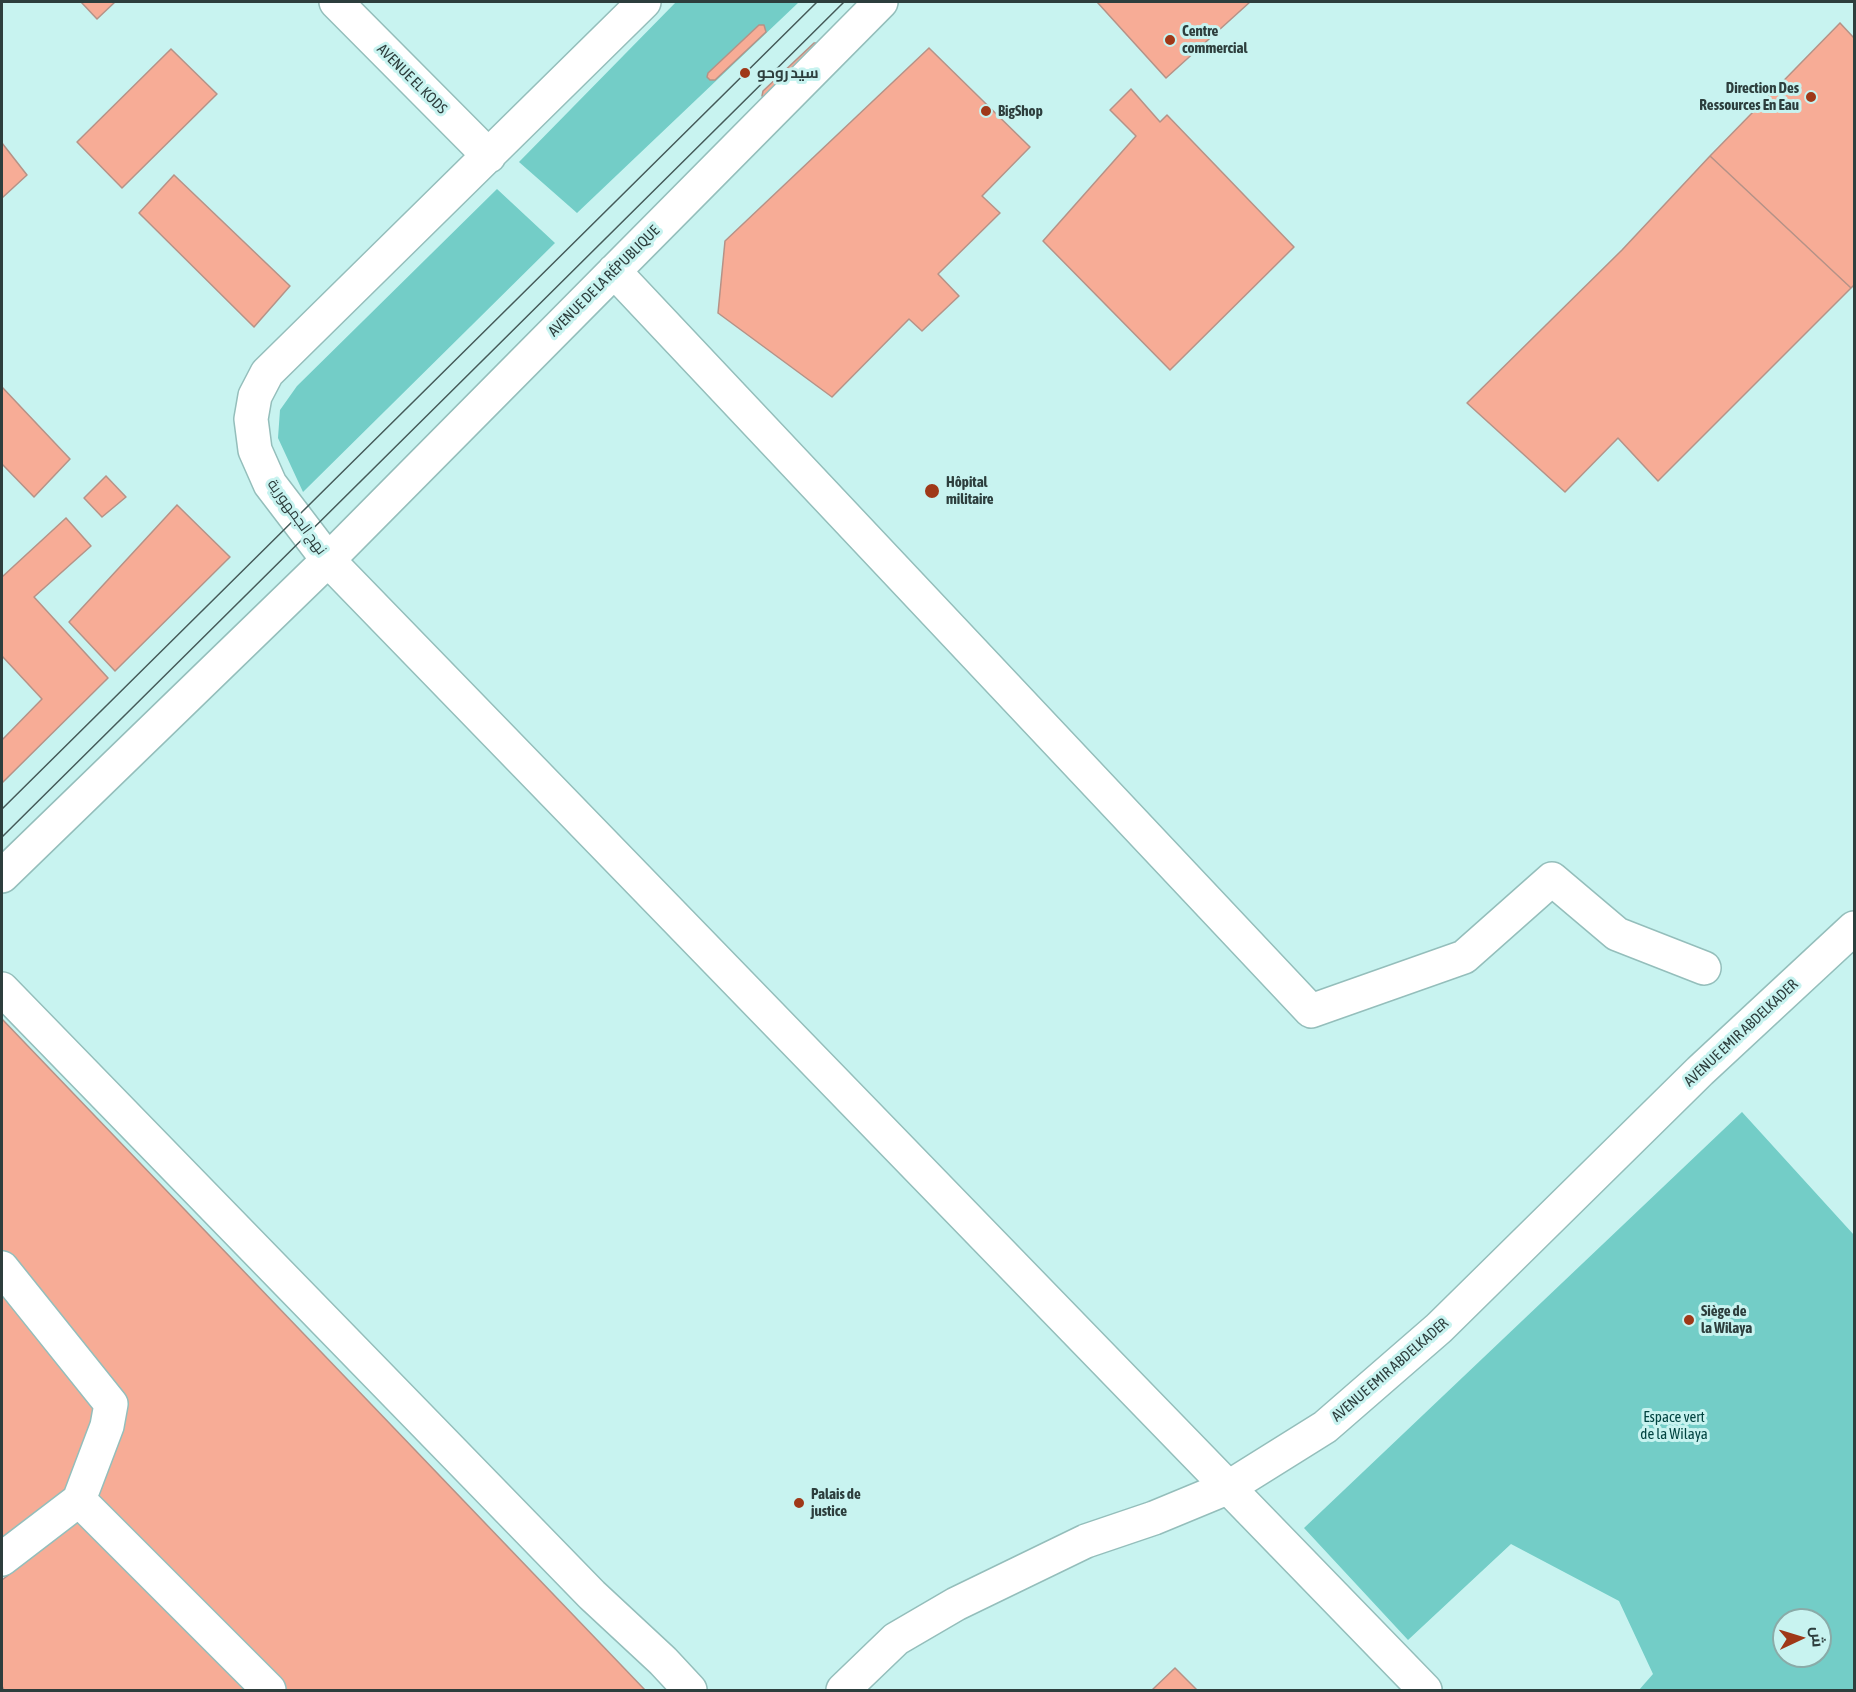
<!DOCTYPE html>
<html>
<head>
<meta charset="utf-8">
<style>
	body { margin:0 }
	#map { position:relative; width:1856px; height:1692px; overflow:hidden; background:#c8f3f0; font-family:"Asap Condensed",Cairo,sans-serif }
	canvas { display:block }
	.frame { position:absolute; inset:0; border:3px solid #2d3e3d; pointer-events:none }
	.north { position:absolute; left:1772px; top:1608px; width:60px; height:60px; box-sizing:border-box; background:#c8f3f0; border:2px solid #8aaba8; border-radius:50%; rotate:86deg; font-size:16px; font-weight:700; line-height:24px; text-align:center; color:#2d3e3d }
	.north::after { content:''; display:block; margin:auto; width:21px; height:27px; background:#9f3818; clip-path:polygon(50% 0,100% 100%,50% 72%,0 100%) }
</style>
</head>
<body>
<div id="map">
<canvas width="1856" height="1692"></canvas>
<div class="frame"></div>
<div class="north">ش</div>
</div>
<script>
const ctx = document.querySelector('canvas').getContext('2d');
ctx.lineJoin = 'round';
function fill(path, color) {
  ctx.fillStyle = color;
  ctx.fill(path, 'evenodd');
}
function shape(rows) {
  const path = new Path2D();
  for (const r of rows) {
    path.moveTo(r[0], r[1]);
    for (let i = 2; i < r.length; i += 2) path.lineTo(r[i], r[i + 1]);
  }
  return path;
}
function trace(path, color, width, dash) {
  ctx.strokeStyle = color;
  ctx.lineWidth = width;
  ctx.lineCap = dash ? 'butt' : 'round';
  ctx.setLineDash(dash || []);
  ctx.stroke(path);
}
function drawText(font, color, halo, rows, align = 'center') {
  ctx.font = font + ' "Asap Condensed",Cairo,sans-serif';
  ctx.lineWidth = 6;
  ctx.setLineDash([]);
  ctx.textBaseline = 'middle';
  ctx.strokeStyle = halo;
  ctx.fillStyle = color;
  for (const [text, x, y, turn = 0] of rows) {
    ctx.save();
    ctx.translate(x, y);
    ctx.rotate((+turn || 0) * Math.PI / 180);
    ctx.textAlign = isNaN(turn) ? turn : align;
    if (halo) ctx.strokeText(text, 0, 0);
    ctx.fillText(text, 0, 0);
    ctx.restore();
  }
}
fill(shape([
	[676,2,799,2,577,213,519,162],
	[497,189,555,243,303,492,278,438,280,410,297,386],
	[1742,1112,1854,1235,1854,1690,1639,1690,1653,1674,1619,1601,1511,1544,1408,1640,1304,1528],
	[1784,1620,1820,1620,1820,1656,1784,1656]
]), '#73cdc7');
const building = shape([
	[81,2,115,2,97,19,81,2],
	[1097,2,1250,2,1166,78,1097,2],
	[1840,23,1854,38,1854,285,1851,288,1710,156,1840,23],
	[759,25,764,25,766,32,715,80,710,80,707,77,708,73,759,25],
	[814,43,818,43,765,99,762,96,763,91,814,43],
	[929,48,1030,147,982,196,1000,213,938,274,959,296,922,331,909,319,832,397,718,313,725,241,929,48],
	[171,49,217,94,122,188,77,142,171,49],
	[1131,89,1160,122,1167,115,1294,247,1170,370,1043,241,1136,136,1110,110,1131,89],
	[2,143,27,175,2,198,2,143],
	[1710,156,1851,288,1658,481,1618,438,1565,492,1467,403,1622,250,1710,156],
	[174,175,290,286,254,327,139,213,174,175],
	[2,387,70,459,34,497,2,464,2,387],
	[106,476,126,497,102,517,84,498,106,476],
	[177,505,230,557,115,671,69,622,177,505],
	[66,518,91,546,34,597,108,678,2,783,2,740,42,699,2,656,2,577,66,518],
	[2,1019,645,1690,283,1690,79,1479,2,1542,2,1019],
	[79,1520,262,1690,4,1690,2,1686,2,1580,79,1520],
	[1175,1668,1197,1690,1152,1690,1175,1668]
]);
fill(building, '#f7ac96');
trace(building, '#b59287', 1.5);
const street = shape([
	[336,2,489,156],
	[644,2,267,373,255,396,251,419,255,450,270,484,328,560,1425,1690],
	[614,271,1311,1011,1464,957,1552,879,1617,934,1704,968],
	[2,876,328,560,881,2],
	[2,989,592,1595,663,1661,690,1690],
	[2,1268,111,1404,107,1426,79,1500,269,1690],
	[2,1559,79,1500],
	[843,1690,896,1639,956,1604,1086,1541,1154,1518,1229,1487,1325,1427,1439,1328,1700,1071,1854,928]
]);
trace(street, '#94bebb', 36);
trace(street, '#fff', 33);
trace(shape([
	[2,809,817,2],
	[2,837,844,2]
]), '#455a59', 1.5);
for (const [x, y, r, color] of [
	[1170,40,6,"#9f3818"],
	[745,73,6,"#9f3818"],
	[1811,97,6,"#9f3818"],
	[986,111,6,"#9f3818"],
	[932,491,8,"#9f3818"],
	[1689,1320,6,"#9f3818"],
	[799,1503,6,"#9f3818"]
]) {
  const dot = new Path2D();
  dot.arc(x, y, r, 0, 2 * Math.PI);
  ctx.fillStyle = color;
  ctx.fill(dot);
  trace(dot, '#c8f3f0', 2);
}
drawText('bold 15px', '#2d3e3d', '#c8f3f0', [
	["Centre",1182,31],
	["commercial",1182,48],
	["سيد روحو",757,73],
	["Direction Des",1799,88,"right"],
	["Ressources En Eau",1799,105,"right"],
	["BigShop",998,111],
	["Hôpital",946,482],
	["militaire",946,499],
	["Siège de",1701,1311],
	["la Wilaya",1701,1328],
	["Palais de",811,1494],
	["justice",811,1511]
], 'left');
drawText('15px', '#2d3e3d', '#c8f3f0', [
	["AVENUE EL KODS",412,79,45],
	["AVENUE DE LA RÉPUBLIQUE",604,281,-45],
	["نهج الجمهورية",297,517,54],
	["AVENUE EMIR ABDELKADER",1741,1033,-43],
	["AVENUE EMIR ABDELKADER",1390,1370,-41]
]);
drawText('15px', '#024441', '#c8f3f0', [
	["Espace vert",1674,1417],
	["de la Wilaya",1674,1434]
]);
</script>
</body>
</html>
